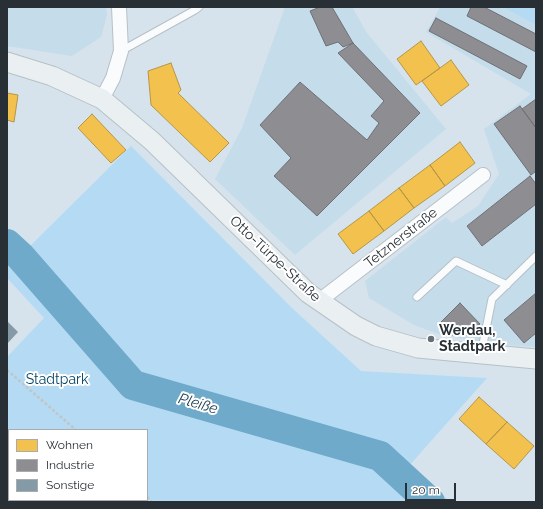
<!DOCTYPE html>
<html>
<head>
<meta charset="utf-8">
<style>
	body { margin:0 }
	#map { position:relative; width:543px; height:509px; overflow:hidden; background:#d6e3ec; font-family:Raleway,sans-serif }
	canvas { display:block }
	.frame { position:absolute; inset:0; border:8px solid #283036; pointer-events:none }
	.legend { position:absolute; left:8px; top:429px; width:140px; height:72px; box-sizing:border-box; background:#fff; border:1px solid #a9acaf; margin:0; padding:5px 7px; list-style:none; font-size:12px; color:#283036 }
	.legend li { display:flex; align-items:center; gap:8px; height:20px }
	.legend b { width:20px; border:1px solid #a9acaf }
	.scale { position:absolute; left:405px; top:483px; width:51px; height:18px; box-sizing:border-box; border:2px solid #283036; border-top:0; padding-left:5px; font-size:12px; line-height:14px; white-space:nowrap; color:#283036; -webkit-text-stroke:3px #fff; paint-order:stroke }
</style>
</head>
<body>
<div id="map">
<canvas width="543" height="509"></canvas>
<div class="frame"></div>
<ul class="legend">
<li><b style="height:11px;background:#f2c14e"></b>Wohnen</li>
<li><b style="height:11px;background:#8d8d92"></b>Industrie</li>
<li><b style="height:11px;background:#849aa6"></b>Sonstige</li>
</ul>
<div class="scale">20 m</div>
</div>
<script>
const ctx = document.querySelector('canvas').getContext('2d');
ctx.lineJoin = 'round';
function fill(path, color) {
  ctx.fillStyle = color;
  ctx.fill(path, 'evenodd');
}
function shape(rows) {
  const path = new Path2D();
  for (const r of rows) {
    path.moveTo(r[0], r[1]);
    for (let i = 2; i < r.length; i += 2) path.lineTo(r[i], r[i + 1]);
  }
  return path;
}
function trace(path, color, width, dash) {
  ctx.strokeStyle = color;
  ctx.lineWidth = width;
  ctx.lineCap = dash ? 'butt' : 'round';
  ctx.setLineDash(dash || []);
  ctx.stroke(path);
}
function drawText(font, color, halo, rows, align = 'center') {
  ctx.font = font + ' Raleway,sans-serif';
  ctx.lineWidth = 4;
  ctx.setLineDash([]);
  ctx.textBaseline = 'middle';
  ctx.strokeStyle = halo;
  ctx.fillStyle = color;
  for (const [text, x, y, turn = 0] of rows) {
    ctx.save();
    ctx.translate(x, y);
    ctx.rotate((+turn || 0) * Math.PI / 180);
    ctx.textAlign = isNaN(turn) ? turn : align;
    if (halo) ctx.strokeText(text, 0, 0);
    ctx.fillText(text, 0, 0);
    ctx.restore();
  }
}
fill(shape([
	[7,7,106,7,107,15,101,37,72,56,7,46],
	[285,7,352,7,367,33,446,129,295,255,215,179,242,128],
	[440,7,502,7,536,25,536,347,494,344,441,335,414,325,369,298,365,281,446,217,452,223,478,206,499,174,484,129,531,94,426,32]
]), '#c5dcea');
fill(shape([
	[502,7,536,7,536,25],
	[131,146,292,308,361,371,487,378,408,467,451,502,7,502,7,357,44,318,7,278,7,229,26,250],
	[9,430,147,430,147,500,9,500]
]), '#b4dbf3');
const homes = shape([
	[421,41,440,68,416,85,397,59,421,41],
	[451,60,469,85,441,106,422,81,451,60],
	[171,63,181,90,178,93,229,143,210,162,151,105,148,71,171,63],
	[7,93,18,95,14,122,7,120,7,93],
	[92,114,126,150,111,163,78,128,92,114],
	[460,142,475,163,445,186,430,165,460,142],
	[430,165,445,186,414,208,399,188,430,165],
	[399,188,414,208,384,231,369,211,399,188],
	[369,211,384,231,353,254,338,234,369,211],
	[479,397,507,422,486,444,459,419,479,397],
	[507,422,534,446,514,469,486,444,507,422]
]);
fill(homes, '#f2c14e');
trace(homes, '#b59647', 1);
const industry = shape([
	[320,7,332,7,353,43,343,47,338,42,326,46,310,11,320,7],
	[471,7,484,7,536,34,536,52,467,16,471,7],
	[436,18,527,66,520,79,429,31,436,18],
	[353,43,420,113,317,216,274,176,291,158,260,125,300,82,367,140,379,123,371,116,384,101,338,53,353,43],
	[536,99,536,128,522,109,536,99],
	[520,106,536,128,536,171,531,175,494,124,520,106],
	[530,176,536,184,536,204,482,246,467,226,530,176],
	[536,293,536,333,524,343,504,320,536,293],
	[460,303,480,324,468,335,449,335,438,325,460,303]
]);
fill(industry, '#8d8d92');
trace(industry, '#6f7176', 1);
trace(shape([
	[7,244,20,256,133,385,380,456,430,502]
]), '#6faaca', 30);
fill(shape([
	[7,321,18,332,7,344]
]), '#849aa6');
const lane = shape([
	[121,51,195,10,199,7],
	[417,297,456,261,507,285],
	[481,354,492,299,536,256]
]);
const street = shape([
	[102,99,113,78,121,51,119,7],
	[319,301,483,175]
]);
const secondary = shape([
	[7,62,52,76,102,99,152,141,308,293,356,326,376,336,418,348,536,359]
]);
trace(lane, '#b7c0c6', 9);
trace(street, '#b7c0c6', 16);
trace(secondary, '#b7c0c6', 21);
trace(shape([
	[7,370,76,430],
	[147,497,152,502],
	[7,498,9,497],
	[70,500,72,502]
]), '#c1c5c8', 2.5, [3, 2]);
trace(lane, '#f9fbfc', 7);
trace(street, '#f9fbfc', 14);
trace(secondary, '#eaeff2', 19);
for (const [x, y, r, color] of [
	[431,339,4,"#656f76"]
]) {
  const dot = new Path2D();
  dot.arc(x, y, r, 0, 2 * Math.PI);
  ctx.fillStyle = color;
  ctx.fill(dot);
  trace(dot, '#fff', 1.5);
}
drawText('14px', '#283036', '#fff', [
	["Tetznerstraße",401,238,-38],
	["Otto-Türpe-Straße",275,259,43]
]);
drawText('bold 14px', '#283036', '#fff', [
	["Werdau,",439,331],
	["Stadtpark",439,347]
], 'left');
drawText('14px', '#064765', '#fff', [
	["Stadtpark",57,380]
]);
drawText('italic 15px', '#1e4053', '#fff', [
	["Pleiße",198,404,16]
]);
</script>
</body>
</html>
